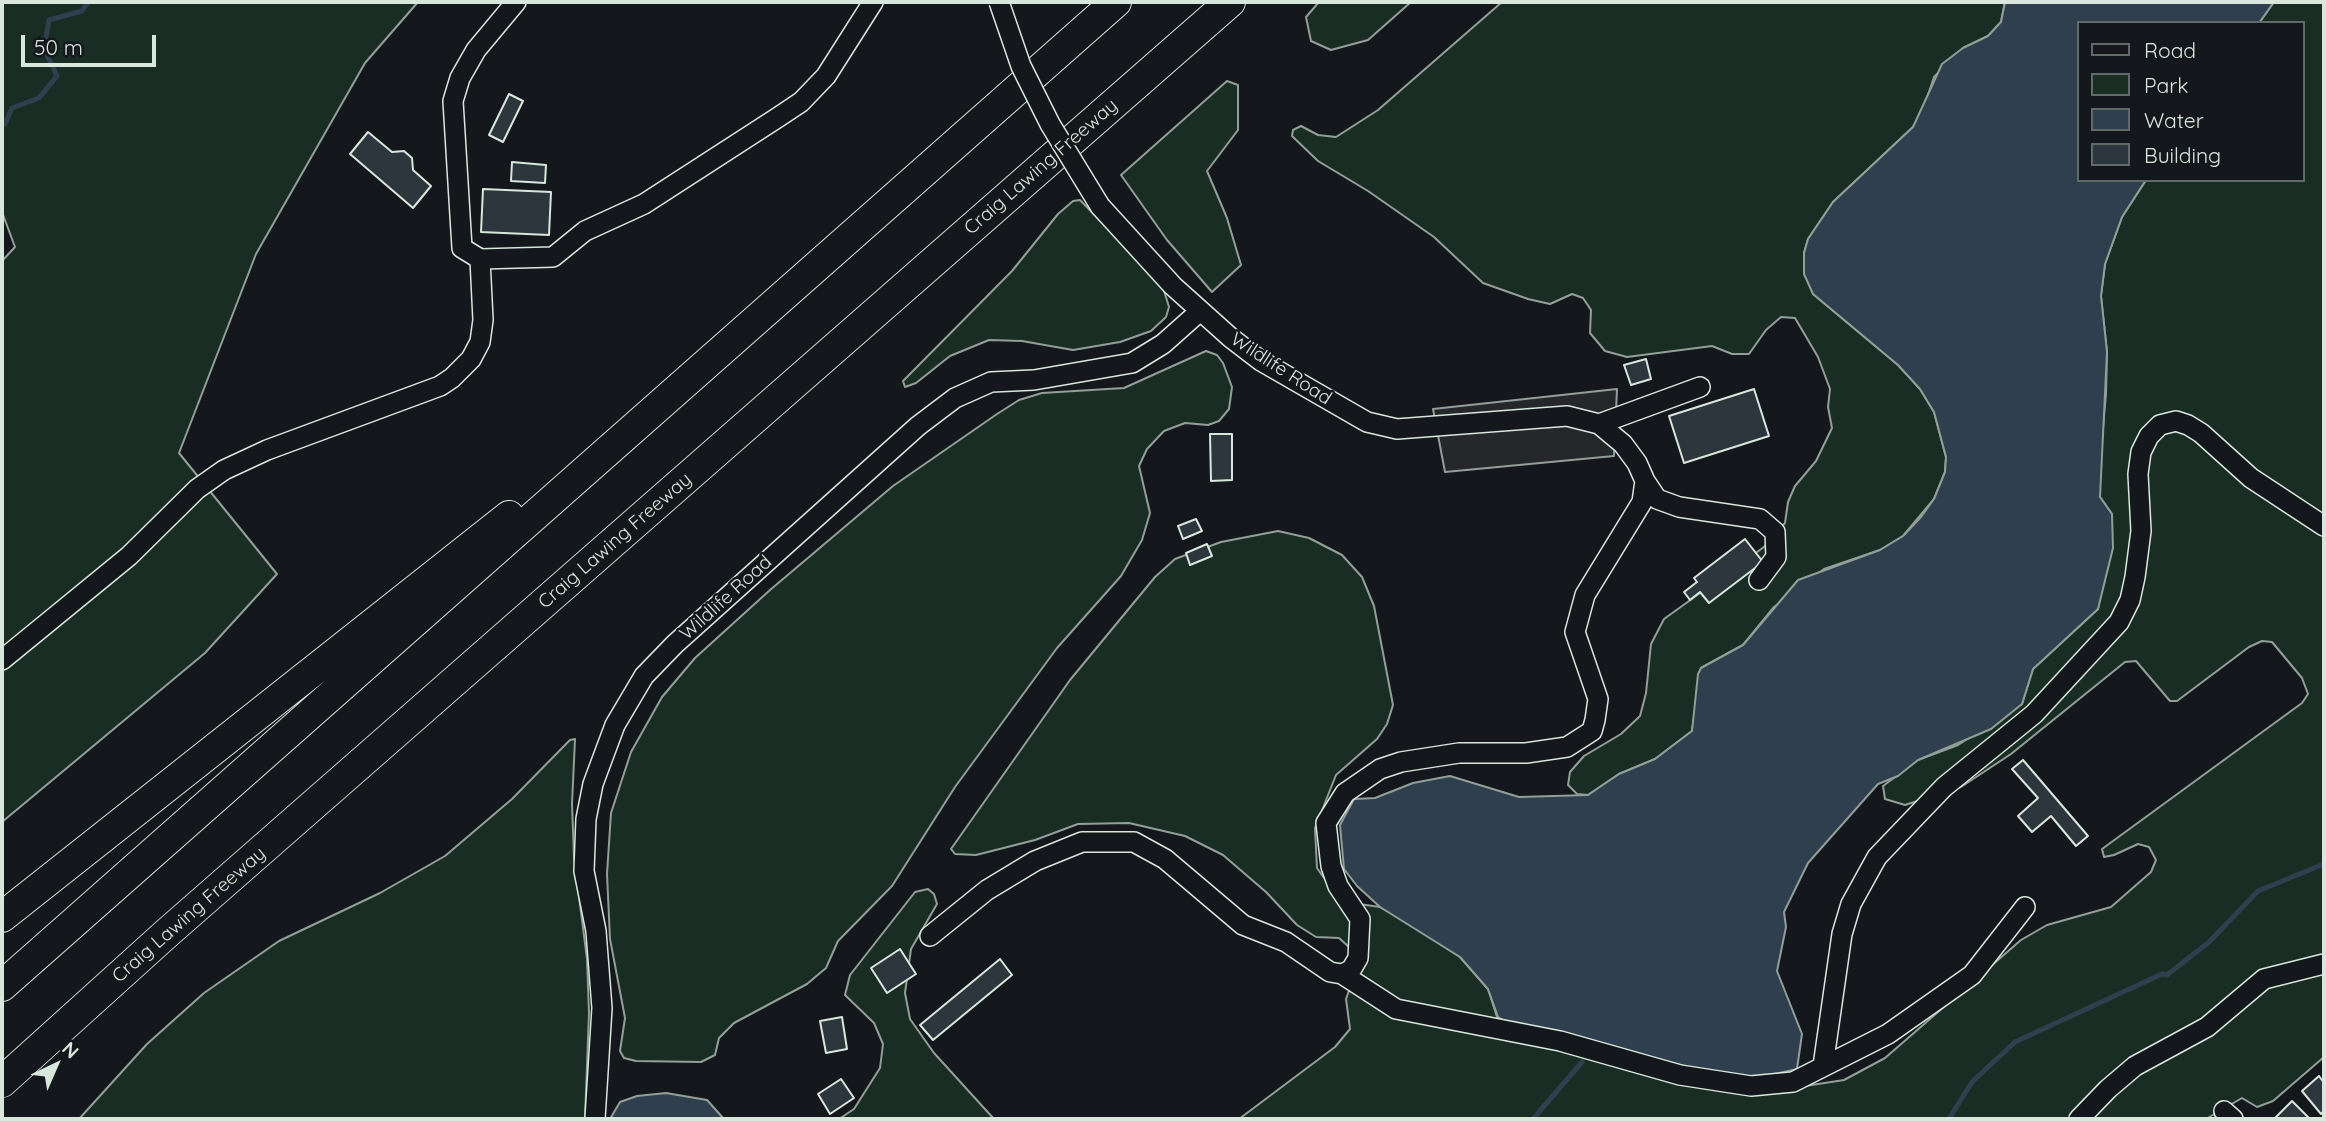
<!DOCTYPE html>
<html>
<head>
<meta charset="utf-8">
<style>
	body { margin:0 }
	#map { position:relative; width:2326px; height:1121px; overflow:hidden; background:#14181c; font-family:Quicksand,sans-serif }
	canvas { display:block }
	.frame { position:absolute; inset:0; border:4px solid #d8e6dc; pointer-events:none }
	.legend { position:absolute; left:2077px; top:21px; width:228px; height:161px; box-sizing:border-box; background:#14181c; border:2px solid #626a69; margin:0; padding:9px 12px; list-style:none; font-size:21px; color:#d8e6dc }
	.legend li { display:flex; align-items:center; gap:14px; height:35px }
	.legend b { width:35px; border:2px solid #626a69 }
	.north { position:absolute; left:21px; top:1030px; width:70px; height:70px; -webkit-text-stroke:5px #14181c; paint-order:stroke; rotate:44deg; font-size:19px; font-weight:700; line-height:28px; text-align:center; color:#d8e6dc }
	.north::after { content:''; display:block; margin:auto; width:24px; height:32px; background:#d8e6dc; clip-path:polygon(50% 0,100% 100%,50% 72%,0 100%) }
	.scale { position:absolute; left:21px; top:35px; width:135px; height:32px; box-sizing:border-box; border:4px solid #d8e6dc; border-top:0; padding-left:9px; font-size:21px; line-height:24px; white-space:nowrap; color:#d8e6dc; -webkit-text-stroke:5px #14181c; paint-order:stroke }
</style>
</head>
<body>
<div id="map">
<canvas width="2326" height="1121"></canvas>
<div class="frame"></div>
<ul class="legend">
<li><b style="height:9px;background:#14181c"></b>Road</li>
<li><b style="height:19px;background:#1a2d24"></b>Park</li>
<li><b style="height:19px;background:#2f3f4d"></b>Water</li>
<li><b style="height:19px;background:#2c363c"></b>Building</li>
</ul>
<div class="north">N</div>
<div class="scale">50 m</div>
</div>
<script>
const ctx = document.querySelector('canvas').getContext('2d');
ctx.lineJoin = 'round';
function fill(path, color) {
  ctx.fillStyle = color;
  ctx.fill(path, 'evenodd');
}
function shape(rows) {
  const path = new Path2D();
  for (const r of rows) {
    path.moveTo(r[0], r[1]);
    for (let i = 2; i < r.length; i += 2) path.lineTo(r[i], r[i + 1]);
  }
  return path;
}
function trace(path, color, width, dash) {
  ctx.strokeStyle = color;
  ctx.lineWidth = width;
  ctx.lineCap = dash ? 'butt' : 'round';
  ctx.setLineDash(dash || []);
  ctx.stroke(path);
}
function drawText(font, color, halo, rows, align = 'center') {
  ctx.font = font + ' Quicksand,sans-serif';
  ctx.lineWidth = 5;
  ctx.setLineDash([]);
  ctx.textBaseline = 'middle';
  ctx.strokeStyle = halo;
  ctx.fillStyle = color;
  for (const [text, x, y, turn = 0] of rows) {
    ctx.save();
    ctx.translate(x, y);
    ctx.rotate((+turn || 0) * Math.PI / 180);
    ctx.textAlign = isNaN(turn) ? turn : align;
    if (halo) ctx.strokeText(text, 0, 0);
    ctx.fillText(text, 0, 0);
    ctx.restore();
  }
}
const green = shape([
	[2,2,418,2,365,63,256,254,179,453,277,574,205,653,2,822,2,261,15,247,2,212,2,2],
	[1319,2,1411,2,1368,40,1331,50,1311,41,1306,17,1319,2],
	[1502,2,2005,2,2001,22,1988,36,1963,48,1934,77,1922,113,1913,127,1833,202,1808,239,1804,253,1813,294,1898,365,1920,389,1934,412,1946,457,1945,472,1934,499,1903,536,1880,550,1824,569,1774,607,1743,645,1701,668,1692,731,1655,759,1619,774,1588,795,1577,794,1568,785,1570,772,1584,756,1621,734,1640,716,1646,693,1651,644,1664,619,1764,547,1785,523,1788,502,1795,486,1816,461,1832,428,1828,407,1830,389,1818,357,1795,318,1781,317,1766,330,1749,354,1732,354,1712,346,1627,357,1605,351,1590,333,1591,310,1583,298,1572,294,1550,304,1528,299,1483,283,1434,237,1368,191,1318,161,1292,136,1293,130,1301,126,1318,135,1336,137,1378,110,1502,2],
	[2274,2,2324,2,2324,1057,2273,1101,2257,1107,2242,1098,2206,1119,1239,1119,1335,1047,1350,1029,1346,999,1355,974,1350,948,1339,938,1316,937,1297,925,1266,892,1223,855,1185,836,1129,823,1078,824,1035,840,976,855,955,854,951,849,1070,680,1155,577,1175,559,1221,542,1278,531,1309,538,1342,555,1362,577,1374,606,1393,705,1387,724,1377,739,1336,775,1315,828,1317,868,1329,885,1359,904,1380,907,1399,917,1460,957,1488,989,1497,1017,1805,1086,1844,1080,1885,1058,2021,940,2047,925,2111,907,2151,872,2156,860,2149,847,2138,844,2114,855,2104,857,2102,849,2302,703,2308,694,2302,678,2272,642,2262,641,2249,647,2177,701,2170,701,2136,661,2125,662,2011,754,1961,787,1905,805,1885,799,1883,786,1918,760,1958,745,2022,704,2033,669,2098,609,2112,514,2100,497,2099,473,2106,394,2107,352,2101,296,2105,264,2122,217,2146,180,2303,180,2303,23,2259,23,2274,2],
	[1227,81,1238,85,1238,130,1207,171,1227,218,1241,265,1212,292,1167,240,1121,175,1227,81],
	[1080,200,1162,284,1169,307,1166,317,1151,331,1120,342,1073,350,1022,341,989,340,950,356,916,383,905,387,903,381,1012,271,1058,214,1073,201,1080,200],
	[1206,351,1217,355,1223,363,1232,387,1229,409,1219,421,1208,425,1185,423,1164,431,1147,449,1139,466,1150,513,1142,540,1121,576,1057,648,955,787,892,886,838,941,826,968,807,984,734,1023,719,1038,715,1055,701,1062,636,1061,624,1058,620,1051,625,1018,610,939,607,874,611,813,631,752,662,697,695,658,770,590,893,486,997,414,1019,400,1042,393,1124,388,1206,351],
	[575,739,572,804,574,857,587,959,589,1013,585,1119,79,1119,147,1044,204,993,279,941,380,893,445,856,512,799,570,740,575,739],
	[928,889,934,894,937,904,911,949,905,993,910,1019,934,1053,994,1119,839,1119,854,1109,880,1068,883,1044,874,1023,845,995,850,975,915,892,928,889]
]);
fill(green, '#1a2d24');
trace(green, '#939e99', 2);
const parking = shape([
	[1617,389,1614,456,1445,472,1433,409,1617,389]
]);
fill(parking, '#24282b');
trace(parking, '#939e99', 2);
const water = shape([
	[2005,2,2274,2,2259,23,2079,23,2079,180,2146,180,2122,217,2105,264,2101,296,2107,352,2100,497,2112,514,2113,548,2098,609,2033,669,2022,704,1991,729,1918,760,1898,776,1878,784,1808,863,1784,912,1786,927,1777,971,1802,1034,1797,1069,1757,1078,1708,1072,1503,1020,1498,1017,1488,989,1460,957,1380,907,1357,886,1344,869,1340,825,1354,799,1375,798,1413,783,1450,776,1519,797,1588,795,1619,774,1655,759,1692,731,1698,674,1701,668,1743,645,1798,580,1880,550,1903,536,1921,517,1934,499,1945,472,1946,457,1934,412,1920,389,1898,365,1813,294,1804,274,1804,253,1808,239,1833,202,1913,127,1942,64,1963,48,1988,36,2001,22,2005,2],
	[666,1093,707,1100,724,1119,610,1119,620,1102,637,1096,666,1093]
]);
fill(water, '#2f3f4d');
trace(water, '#939e99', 2);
trace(shape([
	[2,124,5,124,12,108,39,98,57,76,44,49,49,20,82,11,88,2],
	[1533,1119,1582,1062],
	[1949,1119,1972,1082,2015,1042,2162,974,2167,975,2209,942,2258,891,2324,864]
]), '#2f3f4d', 5);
const building = shape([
	[509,94,523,101,503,142,489,135,509,94],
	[368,132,392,152,404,151,412,158,413,170,431,186,413,208,350,154,368,132],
	[512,162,546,165,545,183,511,181,512,162],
	[483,189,551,192,549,235,481,232,483,189],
	[1646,359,1651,379,1631,385,1624,365,1646,359],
	[1754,389,1769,436,1684,463,1669,416,1754,389],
	[1210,434,1232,434,1232,480,1211,481,1210,434],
	[1196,519,1202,531,1183,539,1178,526,1196,519],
	[1745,539,1763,562,1709,603,1700,592,1690,600,1684,592,1697,582,1694,578,1745,539],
	[1207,544,1212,556,1190,565,1186,553,1207,544],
	[2023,760,2088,836,2076,846,2051,816,2032,832,2018,816,2038,798,2012,769,2023,760],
	[900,949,916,974,887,993,871,968,900,949],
	[1000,959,1012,975,933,1040,920,1025,1000,959],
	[842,1017,847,1049,826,1053,820,1021,842,1017],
	[2319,1076,2324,1083,2324,1111,2321,1114,2302,1091,2319,1076],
	[841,1079,854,1098,830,1114,818,1094,841,1079],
	[2292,1101,2310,1119,2275,1118,2292,1101]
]);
fill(building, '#2c363c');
trace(building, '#d8e6dc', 2);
const minor = shape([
	[516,2,476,50,460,78,453,101,462,248,480,259,553,257,585,231,644,204,777,118,801,102,826,76,873,2],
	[1599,424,1700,387],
	[1645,481,1657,499,1679,507,1760,519,1775,532,1776,557,1759,580],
	[2,660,129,556,197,489,224,470,267,450,440,386,452,378,471,359,480,342,483,320,480,259],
	[930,936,987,890,1035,861,1082,842,1134,842,1165,859,1243,925,1286,942,1330,972,1342,974,1351,970,1358,958,1360,919,1338,886,1331,866,1326,823,1345,793,1380,769,1401,762,1459,753,1526,753,1567,747,1592,731,1595,720,1598,699,1575,632,1585,595,1642,502,1645,481,1637,463,1623,444,1599,424,1567,416,1397,429,1367,422,1261,361,1231,338,1173,286,1100,206],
	[1342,974,1396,1009,1560,1041,1680,1075,1751,1086,1793,1082,1888,1034,1972,975,2025,907],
	[1823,1066,1842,934,1851,904,1877,857,1944,787,2034,714,2119,622,2130,600,2135,577,2141,531,2138,474,2141,452,2149,436,2160,425,2176,421,2188,425,2201,433,2251,478,2324,526],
	[2224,1111,2233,1119],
	[595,1119,602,1008,596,931,584,871,586,819,593,784,615,725,644,676,675,644,918,426,955,398,991,382,1034,380,1132,363,1163,344,1199,312],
	[2079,1119,2108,1089,2135,1066,2207,1027,2264,979,2324,964]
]);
const highway = shape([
	[2,917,509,516],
	[2,986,1116,2],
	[2,1082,167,933,1230,2]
]);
trace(minor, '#d8e6dc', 22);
trace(highway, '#d8e6dc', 32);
trace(minor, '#14181c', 19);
trace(highway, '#14181c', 30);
const minorBridge = shape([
	[999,2,1021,66,1050,124,1100,206]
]);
trace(minorBridge, '#d8e6dc', 22, []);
trace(minorBridge, '#14181c', 19);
drawText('19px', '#d8e6dc', '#14181c', [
	["Craig Lawing Freeway",1041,167,-41],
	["Wildlife Road",1281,369,33],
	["Craig Lawing Freeway",615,541,-41],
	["Wildlife Road",726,598,-42],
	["Craig Lawing Freeway",189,915,-41]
]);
</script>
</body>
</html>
